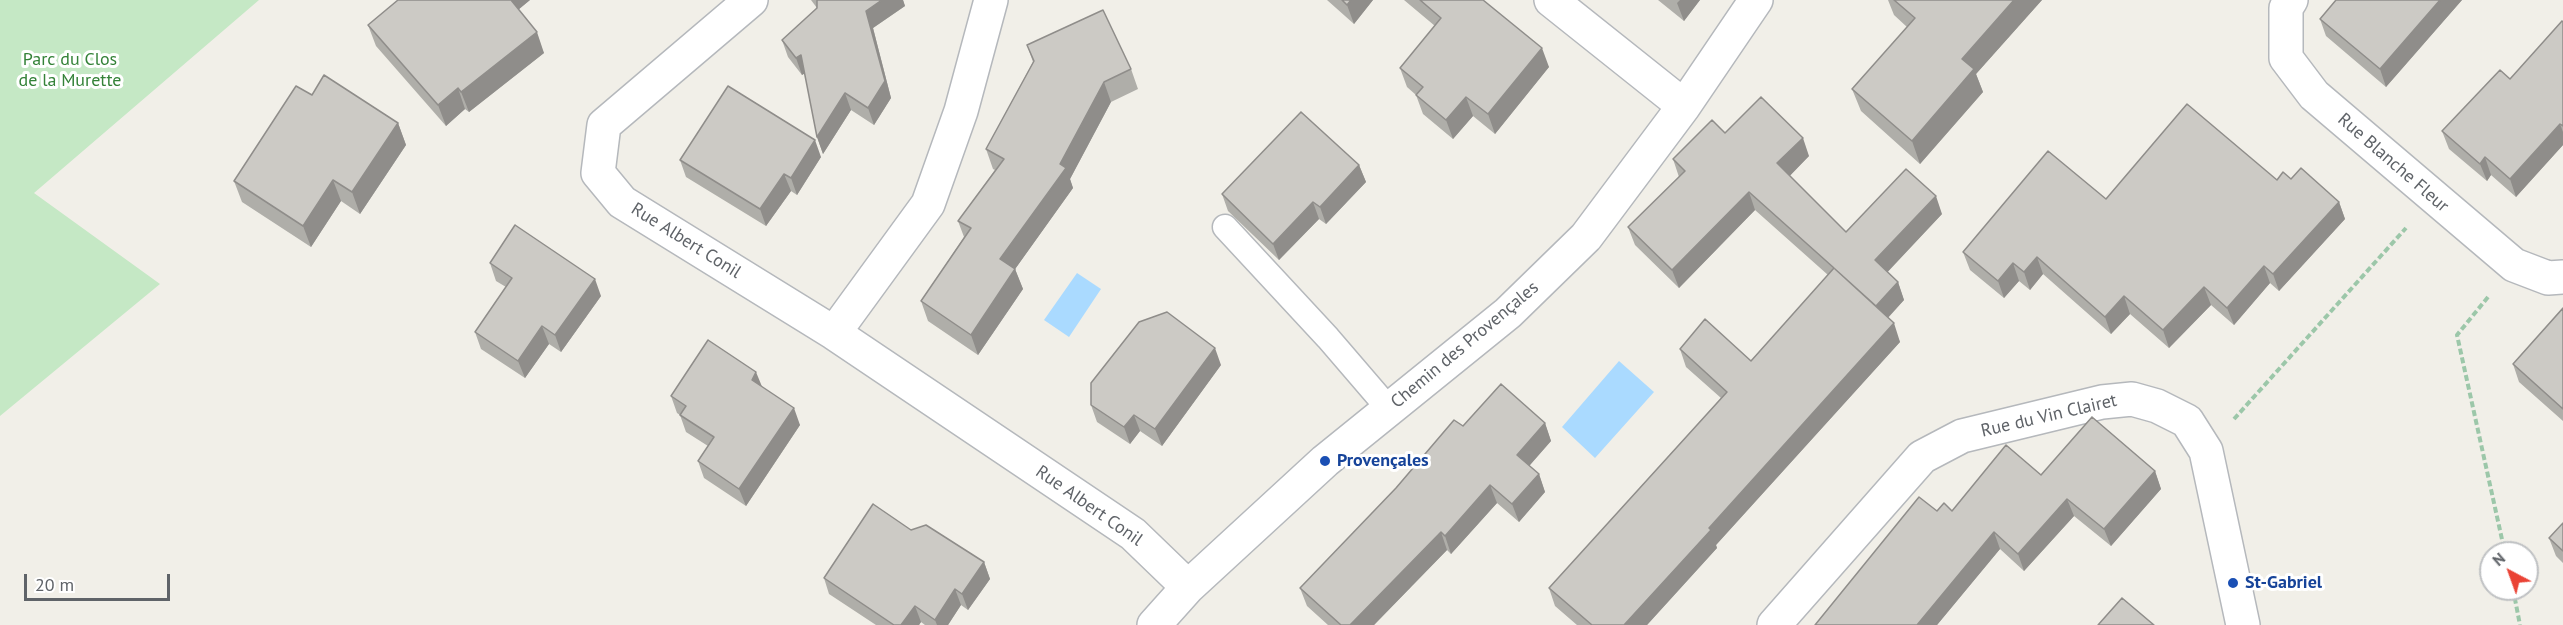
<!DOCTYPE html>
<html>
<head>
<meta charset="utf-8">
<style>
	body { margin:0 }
	#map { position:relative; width:2563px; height:625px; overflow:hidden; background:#f1efe8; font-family:"PT Sans",sans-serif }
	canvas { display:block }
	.north { position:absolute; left:2479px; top:541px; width:60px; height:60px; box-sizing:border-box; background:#fff; border:2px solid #bfc1c3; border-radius:50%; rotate:319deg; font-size:16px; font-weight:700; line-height:24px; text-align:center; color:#5f6368 }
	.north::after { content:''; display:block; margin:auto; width:21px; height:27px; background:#ea4335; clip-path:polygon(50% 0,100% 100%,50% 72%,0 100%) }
	.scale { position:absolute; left:24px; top:574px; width:146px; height:27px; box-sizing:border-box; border:3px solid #5f6368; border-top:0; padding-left:8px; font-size:18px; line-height:21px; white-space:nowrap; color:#5f6368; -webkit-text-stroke:4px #fff; paint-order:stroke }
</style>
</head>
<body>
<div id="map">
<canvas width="2563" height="625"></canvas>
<div class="north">N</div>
<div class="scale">20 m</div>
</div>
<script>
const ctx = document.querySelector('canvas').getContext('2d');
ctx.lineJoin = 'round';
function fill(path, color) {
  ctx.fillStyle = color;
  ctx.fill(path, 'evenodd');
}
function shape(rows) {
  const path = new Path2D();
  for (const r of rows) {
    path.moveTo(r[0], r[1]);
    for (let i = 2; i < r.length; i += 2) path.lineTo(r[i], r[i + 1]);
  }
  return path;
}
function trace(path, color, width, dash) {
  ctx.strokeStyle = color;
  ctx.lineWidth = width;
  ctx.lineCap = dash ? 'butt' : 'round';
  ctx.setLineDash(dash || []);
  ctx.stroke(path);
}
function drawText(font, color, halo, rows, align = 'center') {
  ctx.font = font + ' "PT Sans",sans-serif';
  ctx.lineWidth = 6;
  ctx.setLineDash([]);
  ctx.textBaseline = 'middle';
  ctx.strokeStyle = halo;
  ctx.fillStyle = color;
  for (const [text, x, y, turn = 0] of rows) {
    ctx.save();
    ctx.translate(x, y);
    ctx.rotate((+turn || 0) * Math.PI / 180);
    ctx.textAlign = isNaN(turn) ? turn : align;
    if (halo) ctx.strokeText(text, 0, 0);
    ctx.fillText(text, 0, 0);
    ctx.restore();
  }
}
fill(shape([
	[0,0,259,0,34,193,160,284,0,416]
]), '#c5e8c5');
fill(shape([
	[1077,273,1101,289,1069,337,1044,320],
	[1619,361,1654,392,1595,458,1562,427]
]), '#aadaff');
const lane = shape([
	[1225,227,1328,338,1389,409]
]);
const street = shape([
	[751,0,604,125,598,173,622,202,834,333],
	[991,0,961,111,928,204,834,333,1133,534,1188,587],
	[1551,0,1684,106],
	[2291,0,2286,8,2286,58,2314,95,2514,265,2548,278,2563,277],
	[1154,625,1188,587,1325,461,1508,313,1586,237,1684,106,1756,0],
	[1774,625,1922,457,1962,436,2102,402,2132,399,2157,406,2187,421,2206,451,2243,625]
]);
trace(lane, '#b5b8bc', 27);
trace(street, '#b5b8bc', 36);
trace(shape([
	[2488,297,2457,335,2505,553],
	[2234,419,2406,228],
	[2513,589,2520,625]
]), '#9cc7a9', 4, [6, 3]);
trace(lane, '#fff', 24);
trace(street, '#fff', 33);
fill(shape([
	[530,0,518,10,544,53,469,112,465,109,446,126,376,46,368,25],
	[811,0,903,0,905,6,873,28,891,98,874,125,851,110,823,154,817,137,805,73,802,75,788,57,782,40,817,8],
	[1327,0,1373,0,1354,24],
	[1404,0,1483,0,1549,67,1495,134,1473,116,1453,139,1423,114,1416,95,1407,87,1400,68,1435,26],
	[1658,0,1700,0,1684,21],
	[1888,0,2042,0,1976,74,1983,92,1920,164,1861,111,1852,89,1907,27,1894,15],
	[2336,0,2462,0,2386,87,2326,36,2320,19],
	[2563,22,2563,145,2516,197,2491,175,2487,181,2449,149,2442,131,2510,79],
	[1027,45,1131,69,1138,89,1111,102,1070,179,1073,188,1015,269,1023,289,978,355,928,321,921,301,964,237,958,221,995,170,993,169,986,149,1033,62],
	[312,95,398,123,406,145,360,214,341,201,311,247,242,202,234,181],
	[1725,133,1809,156,1789,176,1846,232,1942,214,1887,272,1898,282,1904,300,1888,318,1900,342,1716,545,1717,548,1647,625,1577,625,1555,606,1549,588,1721,398,1686,367,1680,349,1751,361,1828,275,1755,210,1679,288,1635,245,1628,227,1679,177,1673,159],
	[821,157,797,195,791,191,766,226,686,177,680,160],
	[1359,165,1366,182,1326,224,1319,219,1279,260,1228,211,1222,194],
	[2277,180,2339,202,2345,219,2279,291,2270,283,2234,325,2211,305,2169,348,2130,314,2111,334,2043,274,2030,290,2019,281,2004,298,1970,270,1963,252,2106,199],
	[490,263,601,296,561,352,549,344,525,378,481,349,475,332,506,287,496,281],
	[2563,308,2563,421,2519,382,2513,364],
	[1221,365,1162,446,1140,431,1130,444,1097,422,1091,405],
	[762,387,800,425,746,506,704,478,698,461,708,446,686,432,680,415,677,413,671,396],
	[1545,423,1551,441,1529,466,1539,474,1545,492,1519,522,1497,503,1451,554,1447,550,1374,625,1328,625,1307,606,1300,588],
	[2155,471,2161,489,2111,546,2074,516,2024,571,2000,549,1937,625,1815,625,1937,511,1952,511,2041,475],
	[2563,523,2563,563,2556,556,2549,538],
	[911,530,984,562,990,579,968,610,961,605,948,625,925,625,921,622,919,625,876,625,829,594,824,578]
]), '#afaea9');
fill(shape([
	[508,0,530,0,513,14],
	[882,0,903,0,905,6,873,28,891,98,874,125,868,108,866,11],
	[1351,0,1373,0,1354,24,1347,5],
	[1680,0,1700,0,1684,21,1677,3],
	[2014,0,2042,0,1976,74,1983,92,1920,164,1912,141,1962,59],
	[2440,0,2462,0,2386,87,2380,69],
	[537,32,544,53,469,112,461,92],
	[1542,48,1549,67,1495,134,1488,114],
	[801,55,807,72,802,75,796,58],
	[1104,82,1111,102,1070,179,1073,188,1008,279,1000,259,1060,164],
	[458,88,465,109,446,126,438,105],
	[845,93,851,110,823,154,817,137],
	[1466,97,1473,116,1453,139,1446,120],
	[398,123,406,145,360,214,352,192],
	[2560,124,2563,132,2563,145,2516,197,2510,179],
	[1803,138,1809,156,1784,182,1777,163],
	[815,140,821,157,797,195,791,178],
	[2485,157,2491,175,2487,181,2480,164],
	[1359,165,1366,182,1326,224,1320,207],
	[784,174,791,191,766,226,760,209],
	[333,180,341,201,311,247,303,226],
	[1749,192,1755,210,1679,288,1672,270],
	[1936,196,1942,214,1882,278,1875,260],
	[1313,202,1319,219,1279,260,1273,244],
	[2339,202,2345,219,2279,291,2273,274],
	[2037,257,2043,274,2030,290,2024,272],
	[2013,263,2019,281,2004,298,1998,281],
	[2264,266,2270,283,2234,325,2227,308],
	[1015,269,1023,289,978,355,971,335],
	[595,279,601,296,561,352,555,335],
	[1898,282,1904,300,1882,324,1876,306],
	[2204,287,2211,305,2169,348,2163,330],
	[2124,296,2130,314,2111,334,2105,317],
	[1894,323,1900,342,1716,545,1717,548,1647,625,1624,625,1709,528],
	[542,326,549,344,525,378,518,361],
	[1215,348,1221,365,1162,446,1155,429],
	[756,372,763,389,752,380],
	[794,408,800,425,746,506,739,489],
	[1134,415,1140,431,1130,444,1124,427],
	[1545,423,1551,441,1523,473,1517,455],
	[2155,471,2161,489,2111,546,2104,529],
	[1539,474,1545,492,1519,522,1512,504],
	[1490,485,1497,503,1451,554,1445,536],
	[2067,499,2074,516,2024,571,2018,554],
	[1441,532,1447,550,1374,625,1350,625],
	[1994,532,2000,549,1937,625,1917,625],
	[984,562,990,579,968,610,962,594],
	[955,589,961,605,948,625,937,625,935,620],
	[915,606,921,622,919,625,901,625]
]), '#8f8d8a');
const building = shape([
	[398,0,511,0,537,32,461,92,458,88,438,105,368,25,398,0],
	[817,0,882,0,866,11,885,81,868,108,845,93,817,137,801,55,796,58,782,40,817,8,817,0],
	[1342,0,1351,0,1347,5,1342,0],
	[1420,0,1483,0,1542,48,1488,114,1466,97,1446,120,1416,95,1423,87,1400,68,1441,18,1420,0],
	[1894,0,2014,0,1962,59,1974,69,1912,141,1852,89,1915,18,1894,0],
	[2336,0,2440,0,2380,69,2320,19,2336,0],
	[1103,10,1131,69,1104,82,1060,164,1066,168,1000,259,1015,269,971,335,921,301,971,228,958,221,1004,159,986,149,1034,61,1027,45,1103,10],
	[2562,21,2563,22,2563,126,2560,124,2510,179,2485,157,2480,164,2442,131,2500,70,2510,79,2562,21],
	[324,75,398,123,352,192,333,180,303,226,234,181,296,86,312,95,324,75],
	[728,86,815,140,791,178,784,174,760,209,680,160,728,86],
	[1761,97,1803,138,1777,163,1846,232,1906,169,1936,196,1875,260,1898,282,1876,306,1835,269,1894,323,1709,528,1711,530,1624,625,1592,625,1549,588,1727,392,1680,349,1705,319,1751,361,1834,268,1749,192,1672,270,1628,227,1685,171,1673,159,1712,120,1725,133,1761,97],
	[2187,104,2277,180,2283,172,2291,179,2301,168,2339,202,2273,274,2264,266,2227,308,2204,287,2163,330,2124,296,2105,317,2037,257,2024,272,2013,263,1998,281,1963,252,2048,151,2106,199,2187,104],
	[1301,112,1359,165,1320,207,1313,202,1273,244,1222,194,1301,112],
	[515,225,595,279,555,335,542,326,518,361,475,332,512,278,490,263,515,225],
	[2563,308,2563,409,2513,364,2563,308],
	[1167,312,1215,348,1155,429,1134,415,1124,427,1091,405,1091,383,1139,322,1167,312],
	[708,340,756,372,752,380,794,408,739,489,698,461,714,437,680,415,686,406,671,396,708,340],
	[1501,384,1545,423,1517,455,1539,474,1512,504,1490,485,1445,536,1441,532,1350,625,1341,625,1300,588,1396,488,1454,420,1463,426,1501,384],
	[2092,417,2155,471,2104,529,2067,499,2018,554,1994,532,1917,625,1815,625,1919,497,1937,511,1944,503,1952,511,2006,445,2041,475,2092,417],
	[873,504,911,530,926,525,984,562,962,594,955,589,935,620,915,606,901,625,894,625,824,578,873,504],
	[2563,523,2563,551,2549,538,2563,523],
	[2122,598,2154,625,2098,625,2122,598]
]);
fill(building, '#cccac5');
trace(building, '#8f8d8a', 1.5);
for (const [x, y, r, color] of [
	[1325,461,6,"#1a4fb4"],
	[2233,583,6,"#1a4fb4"]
]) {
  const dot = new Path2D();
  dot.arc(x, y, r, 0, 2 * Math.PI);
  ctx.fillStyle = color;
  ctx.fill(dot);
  trace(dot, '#fff', 2);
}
drawText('18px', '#348238', '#fff', [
	["Parc du Clos",70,60],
	["de la Murette",70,81]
]);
drawText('18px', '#5f6368', '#fff', [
	["Rue Blanche Fleur",2393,163,41],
	["Rue Albert Conil",686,241,32],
	["Chemin des Provençales",1465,345,-40],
	["Rue du Vin Clairet",2049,416,-13],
	["Rue Albert Conil",1089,506,35]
]);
drawText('bold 18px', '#164399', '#fff', [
	["Provençales",1337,461],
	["St-Gabriel",2245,583]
], 'left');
</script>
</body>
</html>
